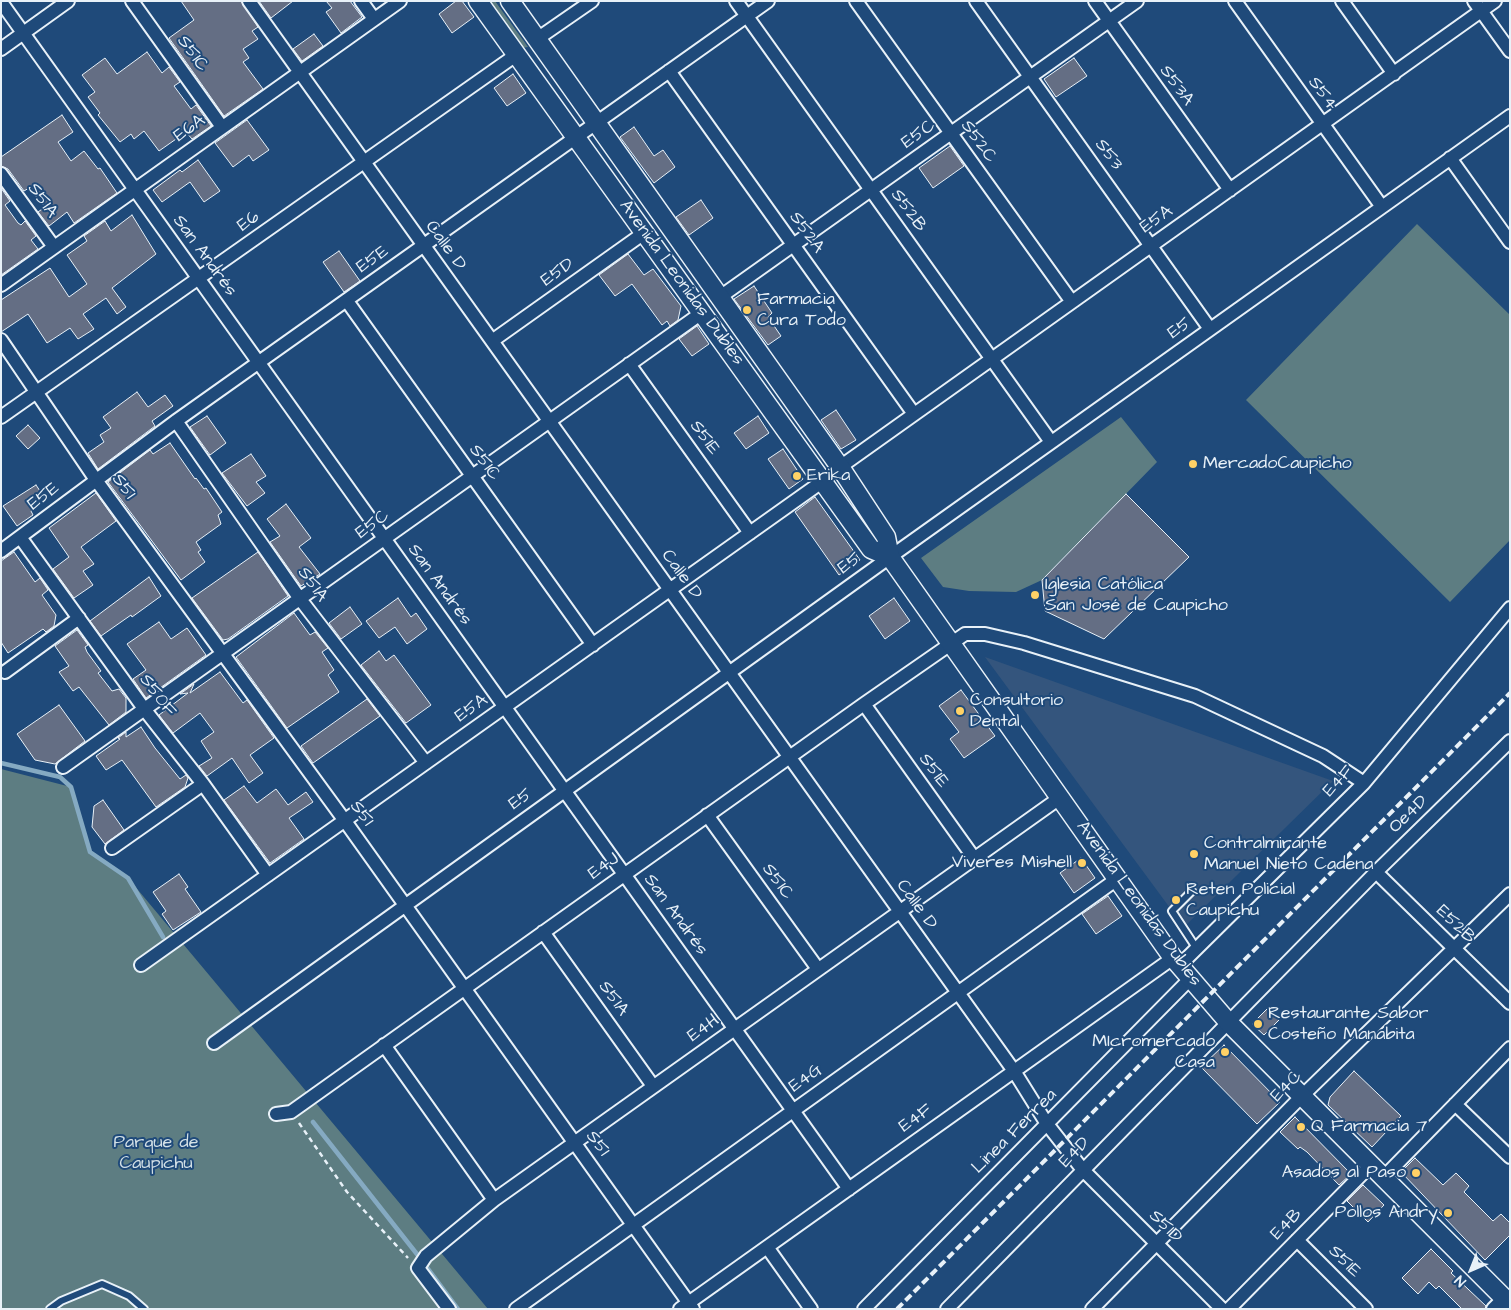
<!DOCTYPE html>
<html>
<head>
<meta charset="utf-8">
<style>
	body { margin:0 }
	#map { position:relative; width:1511px; height:1310px; overflow:hidden; background:#1f4a7a; font-family:"Architects Daughter",sans-serif }
	canvas { display:block }
	.frame { position:absolute; inset:0; border:2px solid #e8f1f8; pointer-events:none }
	.north { position:absolute; left:1446px; top:1245px; width:50px; height:50px; -webkit-text-stroke:4px #1f4a7a; paint-order:stroke; rotate:224deg; font-size:14px; font-weight:700; line-height:20px; text-align:center; color:#e8f1f8 }
	.north::after { content:''; display:block; margin:auto; width:18px; height:22px; background:#e8f1f8; clip-path:polygon(50% 0,100% 100%,50% 72%,0 100%) }
</style>
</head>
<body>
<div id="map">
<canvas width="1511" height="1310"></canvas>
<div class="frame"></div>
<div class="north">N</div>
</div>
<script>
const ctx = document.querySelector('canvas').getContext('2d');
ctx.lineJoin = 'round';
function fill(path, color) {
  ctx.fillStyle = color;
  ctx.fill(path, 'evenodd');
}
function shape(rows) {
  const path = new Path2D();
  for (const r of rows) {
    path.moveTo(r[0], r[1]);
    for (let i = 2; i < r.length; i += 2) path.lineTo(r[i], r[i + 1]);
  }
  return path;
}
function trace(path, color, width, dash) {
  ctx.strokeStyle = color;
  ctx.lineWidth = width;
  ctx.lineCap = dash ? 'butt' : 'round';
  ctx.setLineDash(dash || []);
  ctx.stroke(path);
}
function drawText(font, color, halo, rows, align = 'center') {
  ctx.font = font + ' "Architects Daughter",sans-serif';
  ctx.lineWidth = 4;
  ctx.setLineDash([]);
  ctx.textBaseline = 'middle';
  ctx.strokeStyle = halo;
  ctx.fillStyle = color;
  for (const [text, x, y, turn = 0] of rows) {
    ctx.save();
    ctx.translate(x, y);
    ctx.rotate((+turn || 0) * Math.PI / 180);
    ctx.textAlign = isNaN(turn) ? turn : align;
    if (halo) ctx.strokeText(text, 0, 0);
    ctx.fillText(text, 0, 0);
    ctx.restore();
  }
}
fill(shape([
	[985,657,1333,781,1184,927]
]), '#34557d');
fill(shape([
	[488,1,495,1,528,47,522,48],
	[1417,224,1510,315,1510,540,1450,602,1246,400],
	[1121,417,1157,462,1042,580,1016,592,969,591,943,587,921,558],
	[1,769,71,787,90,852,128,878,488,1309,1,1309]
]), '#5d7d82');
trace(shape([
	[1,763,60,777,71,787,90,852,128,878,163,937],
	[313,1122,420,1258],
	[423,1262,458,1309]
]), '#85aac2', 4.5);
const building = shape([
	[181,1,241,1,258,27,252,31,258,39,243,49,249,58,243,62,263,89,224,116,169,38,194,20,181,1],
	[259,1,293,1,271,18,259,1],
	[326,1,350,1,362,17,341,33,326,12,332,8,326,1],
	[456,1,462,1,474,17,452,33,439,14,456,1],
	[314,34,323,46,302,61,293,49,314,34],
	[147,52,162,73,169,67,180,82,174,86,191,109,196,105,211,126,192,139,186,132,159,151,144,131,134,139,131,134,120,142,98,115,100,113,88,97,95,92,82,75,105,58,117,74,147,52],
	[1074,58,1087,76,1056,97,1044,79,1074,58],
	[513,74,526,93,507,106,494,88,513,74],
	[62,115,73,132,58,142,71,161,84,151,98,169,100,168,117,193,74,223,67,212,49,226,38,212,45,207,29,188,24,191,8,169,1,166,1,157,62,115],
	[247,120,269,150,253,161,249,155,233,167,215,143,247,120],
	[634,127,654,156,663,150,675,167,654,183,620,137,634,127],
	[950,146,964,166,933,188,919,168,950,146],
	[198,160,220,191,204,202,190,182,162,202,153,190,180,170,182,172,198,160],
	[1,188,10,201,5,205,18,223,21,225,25,221,36,236,31,240,38,249,1,275,1,188],
	[701,200,713,218,689,235,676,217,701,200],
	[132,215,156,254,112,288,126,307,117,314,106,298,83,314,94,329,78,339,70,328,47,343,28,314,1,332,1,300,50,268,69,297,87,284,67,255,87,241,84,236,105,221,111,231,132,215],
	[339,251,360,281,344,292,323,262,339,251],
	[628,254,644,275,653,269,681,306,678,320,670,326,667,321,662,325,632,284,615,296,599,275,628,254],
	[754,286,772,313,768,317,781,336,768,345,734,299,754,286],
	[697,326,709,344,692,356,679,339,697,326],
	[137,392,148,407,165,395,173,406,152,421,155,426,98,469,88,453,104,442,100,435,111,428,103,417,137,392],
	[836,410,856,440,841,449,821,420,836,410],
	[207,416,226,443,210,455,190,427,207,416],
	[758,416,769,433,746,449,734,433,758,416],
	[28,425,40,438,28,449,16,436,28,425],
	[170,443,195,479,196,478,204,489,206,488,222,512,218,515,221,524,196,542,201,550,198,552,205,562,181,580,108,482,150,450,153,454,170,443],
	[783,449,803,479,789,489,768,459,783,449],
	[251,454,266,476,256,482,265,493,247,506,222,473,251,454],
	[36,485,46,500,31,511,33,515,17,526,3,506,36,485],
	[96,493,116,521,81,547,94,564,83,571,93,585,74,598,53,569,69,557,49,528,96,493],
	[1126,494,1189,557,1104,639,1045,611,1042,580,1126,494],
	[815,497,860,560,839,575,795,512,815,497],
	[286,504,311,538,299,547,320,574,301,586,270,542,280,536,267,519,286,504],
	[14,552,35,582,40,578,48,590,42,595,56,615,54,626,46,632,43,629,8,653,1,642,1,561,14,552],
	[258,552,288,596,228,639,223,640,192,598,258,552],
	[149,577,161,596,132,617,131,615,101,636,90,621,149,577],
	[398,598,411,617,416,613,427,629,407,644,395,627,379,638,366,621,398,598],
	[894,598,910,621,885,639,869,616,894,598],
	[350,607,362,624,341,639,329,623,350,607],
	[294,613,310,635,315,632,328,648,322,652,334,670,328,675,339,692,287,728,236,657,294,613],
	[159,622,171,639,187,628,206,655,146,698,133,679,146,670,127,644,159,622],
	[77,630,88,645,85,647,87,652,101,671,98,673,112,691,119,689,126,698,126,712,109,725,79,687,73,691,59,672,69,666,55,646,77,630],
	[379,651,386,661,394,655,431,705,406,723,361,665,379,651],
	[220,672,243,703,247,700,274,738,250,755,263,773,249,783,232,758,207,776,199,766,212,758,201,741,214,732,200,713,173,733,159,715,188,693,180,694,194,684,190,693,220,672],
	[961,690,995,736,964,758,950,739,959,732,939,706,961,690],
	[367,699,380,716,313,763,301,746,367,699],
	[59,705,85,741,55,764,35,760,17,734,59,705],
	[141,727,155,748,180,779,186,775,188,778,185,787,156,807,122,760,106,770,96,756,120,739,118,738,126,732,126,737,141,727],
	[244,786,257,803,276,789,288,805,306,792,313,802,289,818,304,839,270,863,224,800,244,786],
	[103,800,124,830,105,844,92,827,94,806,103,800],
	[1081,858,1095,878,1074,893,1060,873,1081,858],
	[179,874,188,887,185,889,201,912,173,930,162,914,166,911,153,892,179,874],
	[1108,896,1122,916,1096,934,1082,914,1108,896],
	[1268,1008,1280,1019,1264,1035,1252,1024,1268,1008],
	[1224,1045,1280,1102,1257,1124,1201,1067,1224,1045],
	[1354,1071,1401,1116,1372,1147,1328,1105,1330,1097,1354,1071],
	[1295,1117,1351,1174,1339,1185,1307,1152,1300,1147,1298,1149,1280,1132,1295,1117],
	[1415,1158,1443,1185,1456,1173,1469,1186,1464,1192,1493,1221,1501,1214,1510,1223,1510,1235,1485,1260,1401,1172,1415,1158],
	[1363,1185,1384,1205,1368,1222,1347,1201,1363,1185],
	[1431,1249,1453,1271,1451,1273,1486,1306,1485,1309,1462,1309,1439,1286,1436,1289,1429,1282,1418,1294,1402,1278,1431,1249]
]);
fill(building, '#646e84');
trace(building, '#e8f1f8', 1);
const service = shape([
	[1192,891,1172,911,1197,949],
	[50,1309,61,1301,102,1284,129,1296,144,1309]
]);
const minor = shape([
	[132,1,222,127],
	[249,1,1014,1071,1047,1124,1083,1170,1222,1309],
	[361,1,374,19],
	[736,1,1051,442],
	[856,1,1072,302],
	[976,1,1210,329],
	[1095,1,1230,190],
	[1235,1,1382,207],
	[1342,1,1394,74],
	[1474,1,1510,51],
	[1,2,849,1189],
	[537,39,592,1],
	[1,49,68,1],
	[669,71,914,414],
	[1450,158,1510,242],
	[1,174,54,247],
	[1,285,400,1],
	[720,297,1137,1],
	[347,301,593,645],
	[1,340,96,480,345,821,693,1309],
	[492,341,644,233],
	[629,364,750,533],
	[1,417,516,55],
	[176,421,300,599,426,763],
	[840,467,1495,1],
	[20,537,145,710,203,784,268,875],
	[1,551,176,421,768,1],
	[5,672,79,618],
	[864,704,974,858],
	[63,767,703,312],
	[707,815,818,969],
	[112,848,203,784],
	[1376,872,1510,1003],
	[543,932,653,1086],
	[141,965,823,481],
	[1179,966,1364,783,1510,608],
	[214,1043,890,557,1510,116],
	[384,1045,494,1200],
	[1455,1104,1510,1157],
	[276,1114,291,1112,864,704,965,634,985,634,1024,643,1195,696,1323,756,1364,783],
	[1383,1178,1510,1048],
	[1297,1240,1366,1309],
	[767,1247,811,1309],
	[449,1309,418,1268,426,1256,494,1200,1061,797],
	[516,1309,1117,879],
	[680,1309,1173,958],
	[864,1309,1190,979],
	[947,1309,1376,872,1510,741],
	[1092,1309,1301,1097,1510,894],
	[1229,1309,1370,1166],
	[1493,1309,1504,1298]
]);
const secondary = shape([
	[478,1,871,549,890,557],
	[510,1,840,467,886,537,890,557,1173,958,1229,1023,1510,1304]
]);
trace(service, '#e8f1f8', 10);
trace(minor, '#e8f1f8', 16);
trace(secondary, '#e8f1f8', 21);
trace(shape([
	[299,1123,347,1192,408,1258]
]), '#e8f1f8', 2.5, [5, 4]);
trace(service, '#1f4a7a', 6);
trace(minor, '#1f4a7a', 12);
trace(secondary, '#1f4a7a', 18);
trace(shape([
	[897,1309,1510,693]
]), '#e8f1f8', 4, [8, 4]);
for (const [x, y, r, color] of [
	[747,310,5,"#ffd166"],
	[1193,464,5,"#ffd166"],
	[797,476,5,"#ffd166"],
	[1035,595,5,"#ffd166"],
	[960,711,5,"#ffd166"],
	[1194,854,5,"#ffd166"],
	[1082,863,5,"#ffd166"],
	[1176,900,5,"#ffd166"],
	[1258,1024,5,"#ffd166"],
	[1225,1052,5,"#ffd166"],
	[1301,1127,5,"#ffd166"],
	[1416,1173,5,"#ffd166"],
	[1448,1213,5,"#ffd166"]
]) {
  const dot = new Path2D();
  dot.arc(x, y, r, 0, 2 * Math.PI);
  ctx.fillStyle = color;
  ctx.fill(dot);
  trace(dot, '#1f4a7a', 2);
}
drawText('18px', '#e8f1f8', '#1f4a7a', [
	["S51C",192,54,54],
	["S53A",1176,86,54],
	["S54",1322,94,54],
	["E6A",190,129,-35],
	["E5C",919,135,-35],
	["S52C",978,142,54],
	["S53",1108,155,54],
	["S51A",42,201,54],
	["S52B",908,211,54],
	["E5A",1157,220,-35],
	["E6",249,222,-36],
	["S52A",806,233,54],
	["Calle D",445,246,54],
	["San Andrés",204,256,54],
	["E5E",373,260,-35],
	["E5D",558,273,-35],
	["Avenida Leonidas Dubles",681,283,54],
	["E5",1180,329,-35],
	["S51E",704,438,54],
	["S51C",484,463,54],
	["S51",123,487,54],
	["E5E",44,497,-37],
	["E5C",373,525,-36],
	["E5",850,564,-36],
	["Calle D",681,575,54],
	["S51A",312,585,54],
	["San Andrés",439,585,54],
	["S50F",157,696,53],
	["E5A",472,709,-35],
	["S51E",933,771,54],
	["E4F",1339,782,-46],
	["E5",521,800,-35],
	["S51",361,814,54],
	["Oe4D",1409,815,-44],
	["E4J",604,867,-35],
	["S51C",777,882,54],
	["Avenida Leonidas Dubles",1138,904,54],
	["Calle D",916,905,54],
	["San Andrés",675,915,54],
	["E52B",1455,925,44],
	["S51A",613,999,54],
	["E4H",704,1029,-35],
	["E4G",806,1079,-35],
	["E4C",1287,1087,-45],
	["E4F",916,1119,-35],
	["Linea Ferrea",1015,1132,-45],
	["S51",597,1144,54],
	["E4D",1075,1153,-45],
	["E4B",1287,1225,-45],
	["S51D",1165,1227,45],
	["S51E",1344,1262,45]
]);
drawText('18px', '#e8f1f8', '#1f4a7a', [
	["Farmacia",757,300],
	["Cura Todo",757,321],
	["MercadoCaupicho",1203,464],
	["Erika",807,476],
	["Iglesia Católica",1045,585],
	["San José de Caupicho",1045,606],
	["Consultorio",970,701],
	["Dental",970,722],
	["Contralmirante",1204,844],
	["Manuel Nieto Cadena",1204,865],
	["Viveres Mishell",1072,863,"right"],
	["Reten Policial",1186,890],
	["Caupichu",1186,911],
	["Restaurante Sabor",1268,1014],
	["Costeño Manabita",1268,1035],
	["MIcromercado",1215,1042,"right"],
	["Casa",1215,1063,"right"],
	["Q Farmacia 7",1311,1127],
	["Asados al Paso",1406,1173,"right"],
	["Pollos Andry",1438,1213,"right"]
], 'left');
drawText('18px', '#d3e0e6', '#1f4a7a', [
	["Parque de",156,1143],
	["Caupichu",156,1164]
]);
</script>
</body>
</html>
